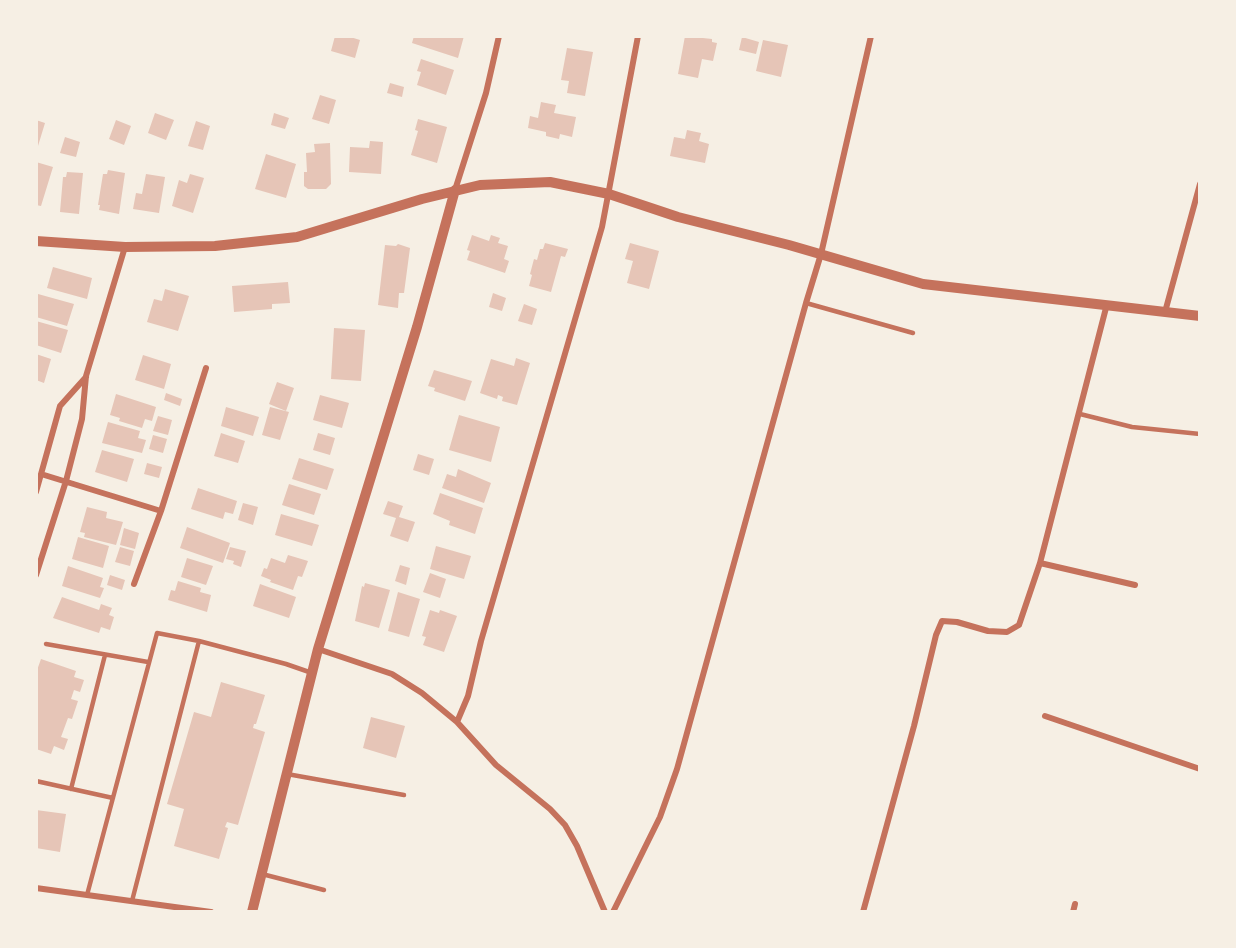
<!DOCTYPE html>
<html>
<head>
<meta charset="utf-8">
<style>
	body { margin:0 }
	#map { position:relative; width:1236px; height:948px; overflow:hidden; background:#f6efe4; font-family:"Nunito Sans",sans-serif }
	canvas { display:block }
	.frame { position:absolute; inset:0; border:38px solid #f6efe4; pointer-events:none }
</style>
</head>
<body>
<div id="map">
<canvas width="1236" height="948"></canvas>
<div class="frame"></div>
</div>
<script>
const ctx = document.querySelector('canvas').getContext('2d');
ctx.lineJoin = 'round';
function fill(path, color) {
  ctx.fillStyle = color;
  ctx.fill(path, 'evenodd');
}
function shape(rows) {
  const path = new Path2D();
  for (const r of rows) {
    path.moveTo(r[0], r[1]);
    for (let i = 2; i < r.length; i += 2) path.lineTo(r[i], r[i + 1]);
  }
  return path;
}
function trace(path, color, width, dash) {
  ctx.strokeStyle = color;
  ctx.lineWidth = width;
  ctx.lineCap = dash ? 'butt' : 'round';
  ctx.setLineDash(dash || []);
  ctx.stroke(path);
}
fill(shape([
	[335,36,347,36,360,40,355,58,331,51],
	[414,36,464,36,458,58,412,43],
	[685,36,712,39,712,42,717,43,713,61,702,59,698,78,678,74],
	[742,37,759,42,756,54,739,50],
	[763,40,788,45,781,77,756,71],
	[567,48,593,52,585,96,567,93,569,81,561,80],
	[421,59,454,70,446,95,417,85,421,72,417,71],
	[390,83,404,87,402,97,387,93],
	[320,95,336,100,329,124,312,119],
	[541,102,556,105,554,113,576,117,572,137,560,134,559,139,546,136,546,132,528,128,530,116,538,118],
	[155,113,174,120,166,140,148,133],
	[274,113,289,118,285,129,271,125],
	[418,119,447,127,437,163,411,155,418,131,415,130],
	[36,120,45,123,38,146,36,145],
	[116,120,131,126,124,145,109,139],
	[196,121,210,126,203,150,188,146],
	[687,130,701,133,699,141,709,144,705,163,670,156,674,137,685,139],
	[65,137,80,142,76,157,60,153],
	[370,141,383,142,381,174,349,172,350,147,369,148],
	[330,143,331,184,326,189,308,189,304,186,304,172,307,172,306,153,315,152,314,144],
	[266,154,296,164,286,198,255,189],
	[36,162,53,167,41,206,36,205],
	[108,170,125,173,119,214,99,210,100,205,98,205,103,174,107,174],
	[67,172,83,173,79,214,60,212,63,177,66,177],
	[146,174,165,177,159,213,133,209,136,193,142,194],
	[190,174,204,178,193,213,172,206,179,180,187,183],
	[472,235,489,241,491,235,500,238,498,243,508,246,504,259,509,261,505,273,467,260,470,251,467,250],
	[545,243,568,249,565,257,561,256,551,292,529,286,532,275,530,274,534,259,537,260,540,249,543,249],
	[630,243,659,251,649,289,627,283,633,261,625,259],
	[398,244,410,248,404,293,399,293,398,308,378,305,385,245,396,246],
	[53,267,92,278,87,299,47,288],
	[288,282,290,303,272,304,272,309,234,312,232,286],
	[165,289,189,296,178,331,147,322,154,299,162,301],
	[493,293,506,298,502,311,489,307],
	[38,294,74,304,67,326,36,317,36,302],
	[524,304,537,309,532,325,518,321],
	[36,321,68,330,61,353,36,345],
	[334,328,365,330,361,381,331,379],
	[36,354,51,359,44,383,36,380],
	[143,355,171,364,164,389,135,380],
	[516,358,530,363,517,405,502,401,503,397,498,395,497,399,480,393,491,359,514,366],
	[434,370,472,381,465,401,434,391,435,388,428,386],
	[277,382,294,388,286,411,269,404],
	[166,393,182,399,180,406,164,400],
	[116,394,156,407,152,421,145,419,142,428,119,421,120,418,110,415],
	[320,395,349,403,342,428,313,420],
	[226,407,259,417,253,436,221,426],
	[270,407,289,412,280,440,262,435],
	[459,415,500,427,491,462,449,450],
	[158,416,172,420,168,435,153,431],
	[108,422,140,431,138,438,146,440,142,453,102,443],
	[221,433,245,441,238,463,214,456],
	[318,433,335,438,330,455,313,450],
	[153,435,167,439,163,453,149,449],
	[102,450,134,459,127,482,95,472],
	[418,454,434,459,429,475,413,470],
	[299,458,334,469,327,490,292,479],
	[147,463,162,467,159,478,144,474],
	[458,469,491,483,484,503,442,488,447,474,456,477],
	[289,484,321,494,314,515,282,505],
	[198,488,237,501,233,514,225,512,223,519,191,509],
	[440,493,483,508,475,534,449,525,450,521,433,514],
	[388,501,403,506,399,517,415,522,408,542,390,536,396,518,383,514],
	[243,503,258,507,253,525,238,520],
	[87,507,107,512,106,518,123,522,116,545,84,537,85,533,80,532],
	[281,514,319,525,312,546,275,535],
	[187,527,230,543,223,563,180,548],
	[124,528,139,533,135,549,120,545],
	[78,537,109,546,103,568,72,559],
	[436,546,471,556,464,579,430,569],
	[120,547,134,551,130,566,115,562],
	[230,547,246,551,241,567,233,564,234,561,226,559],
	[288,555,308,561,302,577,298,576,293,590,270,582,271,580,261,576,264,568,267,569,271,558,285,563],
	[187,558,213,566,206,585,181,577],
	[400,565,410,568,406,585,395,581],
	[68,566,103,578,100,587,104,588,100,598,62,586],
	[430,573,446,579,440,598,423,592],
	[110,575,125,580,122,590,107,585],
	[178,581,201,588,200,592,211,595,207,612,168,600,171,590,175,591],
	[365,583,390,590,379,628,355,621,362,586,364,587],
	[260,584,296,597,289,618,253,606],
	[398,592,420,599,409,637,388,631],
	[62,597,99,610,101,604,112,608,109,615,114,617,110,630,101,627,99,633,53,618],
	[430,610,439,613,440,610,457,616,444,652,423,645,426,637,422,636],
	[41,659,76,671,74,677,84,680,80,692,74,690,71,699,78,701,72,719,68,718,61,737,68,739,64,750,54,746,51,754,36,749,36,673],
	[221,682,265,695,256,724,254,724,253,728,265,732,238,825,227,822,225,827,228,828,219,859,174,846,184,809,167,804,194,712,211,717],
	[371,717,405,726,396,758,363,748],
	[36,810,66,814,60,852,36,848]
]), '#e6c5b7');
trace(shape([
	[806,303,913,333],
	[1080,414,1132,427,1200,434],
	[46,644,148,662],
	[287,774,404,795],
	[36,781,113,798],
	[71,789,105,655],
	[262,874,324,890],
	[87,895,157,633,199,641,286,664,312,673],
	[132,901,199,641]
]), '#c5725c', 4.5);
trace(shape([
	[455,190,486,93,499,36],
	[1165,312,1200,184],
	[41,474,161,511],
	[36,492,60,406,86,377],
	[1040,563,1135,585],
	[36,575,66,481,82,419,86,376,125,247],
	[134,584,161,511,206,368],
	[318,649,392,674,422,693,457,722,496,765,550,809,565,825,577,846,605,912],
	[1045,716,1200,769],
	[457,722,468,696,481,641,602,227,638,36],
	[36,888,211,912],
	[613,912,660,817,677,769,806,303,821,254,871,36],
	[863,912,914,726,936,635,942,621,957,622,988,631,1007,632,1019,625,1040,563,1107,304],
	[1073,912,1075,904]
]), '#c5725c', 6);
trace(shape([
	[36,241,125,247,215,246,297,237,422,199,480,185,550,182,609,194,678,217,789,245,923,284,1200,316],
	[252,912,318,649,417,327,455,190]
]), '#c5725c', 10);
</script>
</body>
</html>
